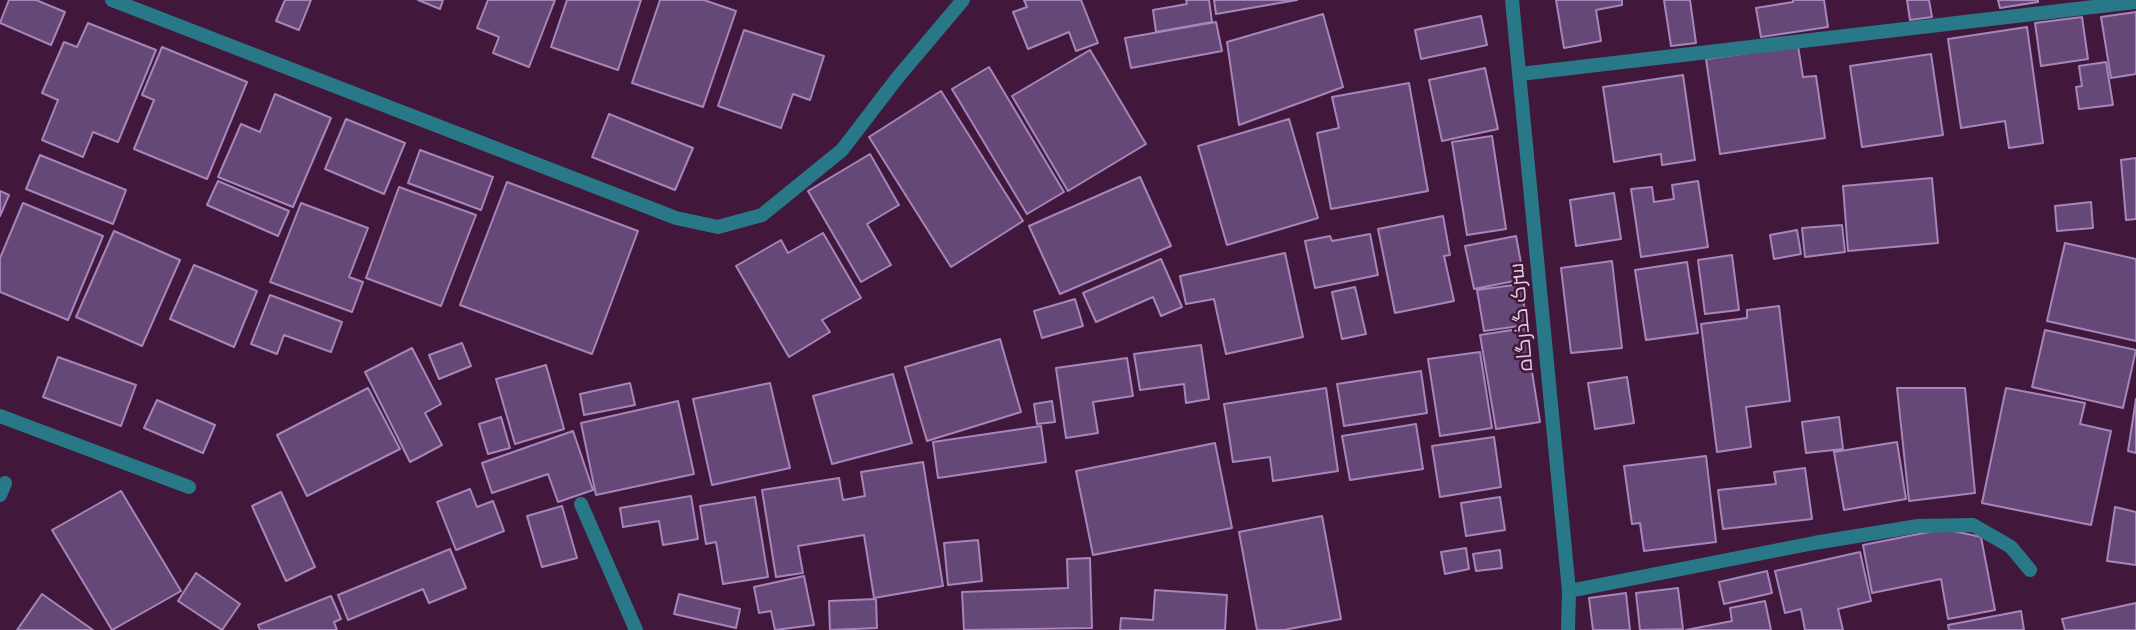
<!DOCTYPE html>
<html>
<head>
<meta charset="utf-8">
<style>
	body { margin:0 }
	canvas { display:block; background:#41183c }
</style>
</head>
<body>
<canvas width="2136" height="630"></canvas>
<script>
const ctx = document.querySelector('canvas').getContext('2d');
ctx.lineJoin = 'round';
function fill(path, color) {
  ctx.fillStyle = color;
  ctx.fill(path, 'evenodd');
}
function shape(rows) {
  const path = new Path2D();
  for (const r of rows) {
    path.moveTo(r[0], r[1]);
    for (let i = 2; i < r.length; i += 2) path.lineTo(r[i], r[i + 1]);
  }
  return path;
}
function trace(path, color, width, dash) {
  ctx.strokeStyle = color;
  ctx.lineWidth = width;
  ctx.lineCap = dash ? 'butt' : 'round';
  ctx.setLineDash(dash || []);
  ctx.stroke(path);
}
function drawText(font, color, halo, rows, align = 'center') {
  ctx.font = font + ' "Varela Round",Cairo,sans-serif';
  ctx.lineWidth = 5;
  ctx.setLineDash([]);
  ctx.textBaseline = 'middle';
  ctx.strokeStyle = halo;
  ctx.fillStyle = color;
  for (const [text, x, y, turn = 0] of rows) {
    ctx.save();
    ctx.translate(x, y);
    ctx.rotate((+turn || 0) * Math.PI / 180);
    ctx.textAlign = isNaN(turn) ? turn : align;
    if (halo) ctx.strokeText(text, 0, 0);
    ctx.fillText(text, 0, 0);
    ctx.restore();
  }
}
const building = shape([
	[9,0,36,0,65,12,51,45,0,23,9,0],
	[285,0,311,0,299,30,276,21,285,0],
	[418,0,443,0,440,9,418,0],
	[488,0,555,0,529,67,493,53,499,37,477,28,488,0],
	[567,0,641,0,618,70,551,47,567,0],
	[660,0,704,0,736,11,703,107,632,83,660,0],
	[1024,0,1081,0,1098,43,1076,51,1069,32,1028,49,1013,12,1027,7,1024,0],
	[1186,0,1209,0,1212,22,1156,32,1153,10,1187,4,1186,0],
	[1214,0,1297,0,1216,14,1214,0],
	[1556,0,1622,0,1622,5,1596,10,1601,41,1564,48,1556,0],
	[1664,0,1690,0,1696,43,1671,46,1664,0],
	[1793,0,1824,0,1828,27,1761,37,1756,8,1793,2,1793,0],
	[1907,0,1929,0,1932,17,1910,20,1907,0],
	[1998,0,2038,0,2038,2,2000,8,1998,0],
	[2136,12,2136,74,2111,78,2101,17,2136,12],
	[1323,14,1343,87,1239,125,1227,42,1323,14],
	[1481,16,1487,45,1421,59,1415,30,1481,16],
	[2082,17,2088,59,2041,66,2035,23,2082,17],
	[1216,22,1222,51,1131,68,1125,38,1216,22],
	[88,23,156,50,118,142,93,132,83,157,42,140,58,100,42,93,64,42,77,47,88,23],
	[2027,27,2043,143,2009,148,2005,121,1961,128,1948,39,2027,27],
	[744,30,824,56,810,100,793,94,781,128,718,106,744,30],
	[1798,46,1803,77,1816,76,1825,138,1720,154,1706,59,1798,46],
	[162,47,247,82,207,179,134,149,154,100,142,95,162,47],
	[1090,50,1146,144,1068,191,1012,96,1090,50],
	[1931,54,1943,135,1862,147,1850,66,1931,54],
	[2106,62,2113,105,2079,109,2076,87,2082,86,2079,66,2106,62],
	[989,67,1064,192,1027,214,952,89,989,67],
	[1485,68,1498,129,1442,141,1429,80,1485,68],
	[1683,75,1695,160,1662,165,1661,154,1614,162,1603,87,1683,75],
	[1409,83,1428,191,1331,209,1317,133,1339,128,1332,97,1409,83],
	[941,91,1023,221,951,267,869,137,941,91],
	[275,94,331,118,293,207,218,177,241,124,260,132,275,94],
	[609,114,693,148,675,190,592,157,609,114],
	[346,119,405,143,384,194,325,169,346,119],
	[1289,119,1318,218,1227,245,1198,146,1289,119],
	[1492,136,1506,229,1467,235,1452,142,1492,136],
	[420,150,493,177,481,210,408,183,420,150],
	[870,154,899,205,867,224,891,265,861,282,808,191,870,154],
	[40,155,126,190,113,224,26,189,40,155],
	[2136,158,2136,219,2126,220,2121,160,2136,158],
	[1140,177,1171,246,1060,294,1029,226,1140,177],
	[1932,178,1938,243,1848,251,1843,186,1932,178],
	[218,181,289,211,278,236,207,205,218,181],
	[1698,181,1708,247,1641,257,1631,189,1652,187,1654,202,1674,199,1672,185,1698,181],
	[507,182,638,231,592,354,460,305,507,182],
	[399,187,476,215,441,306,366,278,399,187],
	[0,191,9,195,0,216,0,191],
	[1614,193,1621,239,1576,246,1570,200,1614,193],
	[2091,202,2093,228,2057,231,2055,206,2091,202],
	[23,203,103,236,68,320,0,292,0,258,23,203],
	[301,203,368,228,349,277,363,282,352,312,270,282,301,203],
	[1443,216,1450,255,1444,256,1454,301,1395,313,1378,229,1443,216],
	[1842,225,1845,252,1805,257,1802,228,1842,225],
	[1797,230,1801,254,1774,259,1770,235,1797,230],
	[114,231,180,260,142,346,76,317,114,231],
	[823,233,861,298,822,320,830,332,789,357,736,266,781,240,788,253,823,233],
	[1370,234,1378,275,1315,288,1305,241,1330,236,1332,241,1370,234],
	[1516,236,1524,279,1474,289,1465,246,1516,236],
	[2065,243,2136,259,2136,341,2047,321,2065,243],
	[1285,253,1303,337,1226,354,1214,299,1186,304,1180,276,1285,253],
	[1732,255,1739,310,1705,314,1698,260,1732,255],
	[1161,259,1182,307,1161,316,1153,297,1096,322,1083,293,1161,259],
	[1612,261,1622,348,1571,353,1561,268,1612,261],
	[1687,262,1698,333,1646,340,1635,270,1687,262],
	[194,265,257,291,234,347,170,319,194,265],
	[1521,284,1527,325,1484,331,1477,290,1521,284],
	[1355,287,1366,334,1342,339,1332,292,1355,287],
	[270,295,342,322,331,352,284,335,277,354,251,344,270,295],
	[1075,299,1083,326,1042,338,1034,311,1075,299],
	[1779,306,1790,401,1746,407,1751,447,1717,452,1701,324,1747,318,1747,310,1779,306],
	[1525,328,1540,422,1496,429,1480,335,1525,328],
	[2045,330,2136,350,2123,408,2032,387,2045,330],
	[1000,339,1021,412,927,441,905,367,1000,339],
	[462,343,471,366,439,379,429,355,462,343],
	[1201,345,1209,399,1186,403,1184,384,1140,390,1134,354,1201,345],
	[412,348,441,404,425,413,442,445,410,462,365,372,412,348],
	[1480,352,1492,428,1440,436,1428,359,1480,352],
	[58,357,136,385,121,426,43,397,58,357],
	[1127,358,1133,396,1093,402,1098,433,1066,438,1056,368,1127,358],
	[546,365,564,429,515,444,496,379,546,365],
	[1421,371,1427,413,1344,426,1337,384,1421,371],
	[893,374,912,443,832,464,813,396,893,374],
	[1627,377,1634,423,1595,429,1588,383,1627,377],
	[630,383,635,405,584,415,580,394,630,383],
	[770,383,790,468,712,485,693,399,770,383],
	[368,388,400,449,307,496,277,435,368,388],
	[1326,388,1338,471,1273,481,1270,457,1233,462,1224,404,1326,388],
	[1897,388,1965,388,1975,493,1909,501,1897,388],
	[2006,388,2085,403,2080,424,2111,431,2091,525,1982,503,2006,388],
	[2136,399,2136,453,2128,451,2136,399],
	[157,400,215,425,203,453,144,428,157,400],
	[678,401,694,474,596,495,581,423,678,401],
	[1052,401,1055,422,1037,424,1034,404,1052,401],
	[501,417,510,448,488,454,479,424,501,417],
	[1839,417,1843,449,1806,453,1802,422,1839,417],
	[1416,424,1423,469,1350,480,1342,436,1416,424],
	[1041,426,1046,462,938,478,933,442,1041,426],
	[573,431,593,490,558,502,548,474,492,493,482,463,573,431],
	[1494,437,1501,487,1440,497,1432,446,1494,437],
	[1897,442,1906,499,1844,510,1834,452,1897,442],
	[1215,443,1232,528,1093,555,1076,471,1215,443],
	[1706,456,1716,542,1644,551,1640,523,1632,524,1624,466,1706,456],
	[923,462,943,586,874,598,864,535,798,546,803,573,776,577,762,490,839,478,843,500,865,496,861,472,923,462],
	[1805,468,1812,519,1723,529,1718,490,1776,484,1774,472,1805,468],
	[470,489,477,507,493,501,504,531,456,550,437,502,470,489],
	[121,491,181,591,112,630,52,530,121,491],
	[281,492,315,567,286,581,252,506,281,492],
	[691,496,698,539,663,545,659,521,623,527,620,508,691,496],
	[755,497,768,577,723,584,716,542,706,544,700,506,755,497],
	[1500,497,1505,530,1466,536,1461,503,1500,497],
	[562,506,577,558,542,567,527,516,562,506],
	[2115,507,2136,512,2136,565,2107,561,2115,507],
	[1322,516,1341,619,1284,630,1257,630,1239,532,1322,516],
	[1944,529,1981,537,1995,610,1948,619,1941,579,1872,593,1863,545,1944,529],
	[978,540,982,581,948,585,944,543,978,540],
	[1466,548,1469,569,1445,574,1441,552,1466,548],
	[450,549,466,588,429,603,423,589,348,620,338,595,450,549],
	[1500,550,1502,568,1476,571,1473,554,1500,550],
	[1860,552,1871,601,1838,609,1843,630,1805,630,1801,609,1785,613,1775,571,1860,552],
	[1090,558,1092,628,964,630,962,592,1068,588,1067,559,1090,558],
	[1767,571,1772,593,1724,604,1719,582,1767,571],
	[196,573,240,604,222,630,178,601,196,573],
	[804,576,814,625,775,630,771,611,759,613,754,587,804,576],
	[1678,588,1683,629,1640,630,1636,593,1678,588],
	[1155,590,1227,595,1225,630,1120,630,1121,618,1153,620,1155,590],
	[1626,593,1630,630,1593,630,1589,598,1626,593],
	[42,594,93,630,17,630,42,594],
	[679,594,740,609,736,628,674,614,679,594],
	[331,596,341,619,334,622,337,630,260,630,258,625,331,596],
	[876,599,877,628,830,630,829,601,876,599],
	[1765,601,1771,630,1686,630,1732,621,1730,608,1765,601],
	[2136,603,2136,630,2065,630,2062,619,2136,603],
	[2021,611,2024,630,1949,630,1948,625,2021,611]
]);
fill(building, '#654877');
trace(building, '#a686ba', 2);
trace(shape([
	[112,0,676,218,718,227,762,215,842,150,898,77,963,0],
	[1520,74,2136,2],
	[0,416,189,487],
	[0,495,5,483],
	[581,504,636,630],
	[1569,591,1814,543,1918,526,1973,525,2011,547,2030,570]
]), '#297887', 14);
trace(shape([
	[1512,0,1569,591,1568,630]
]), '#297887', 14);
drawText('21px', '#e3c9de', '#41183c', [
	["سرک گذرگاه",1522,317,-95]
]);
</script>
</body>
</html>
